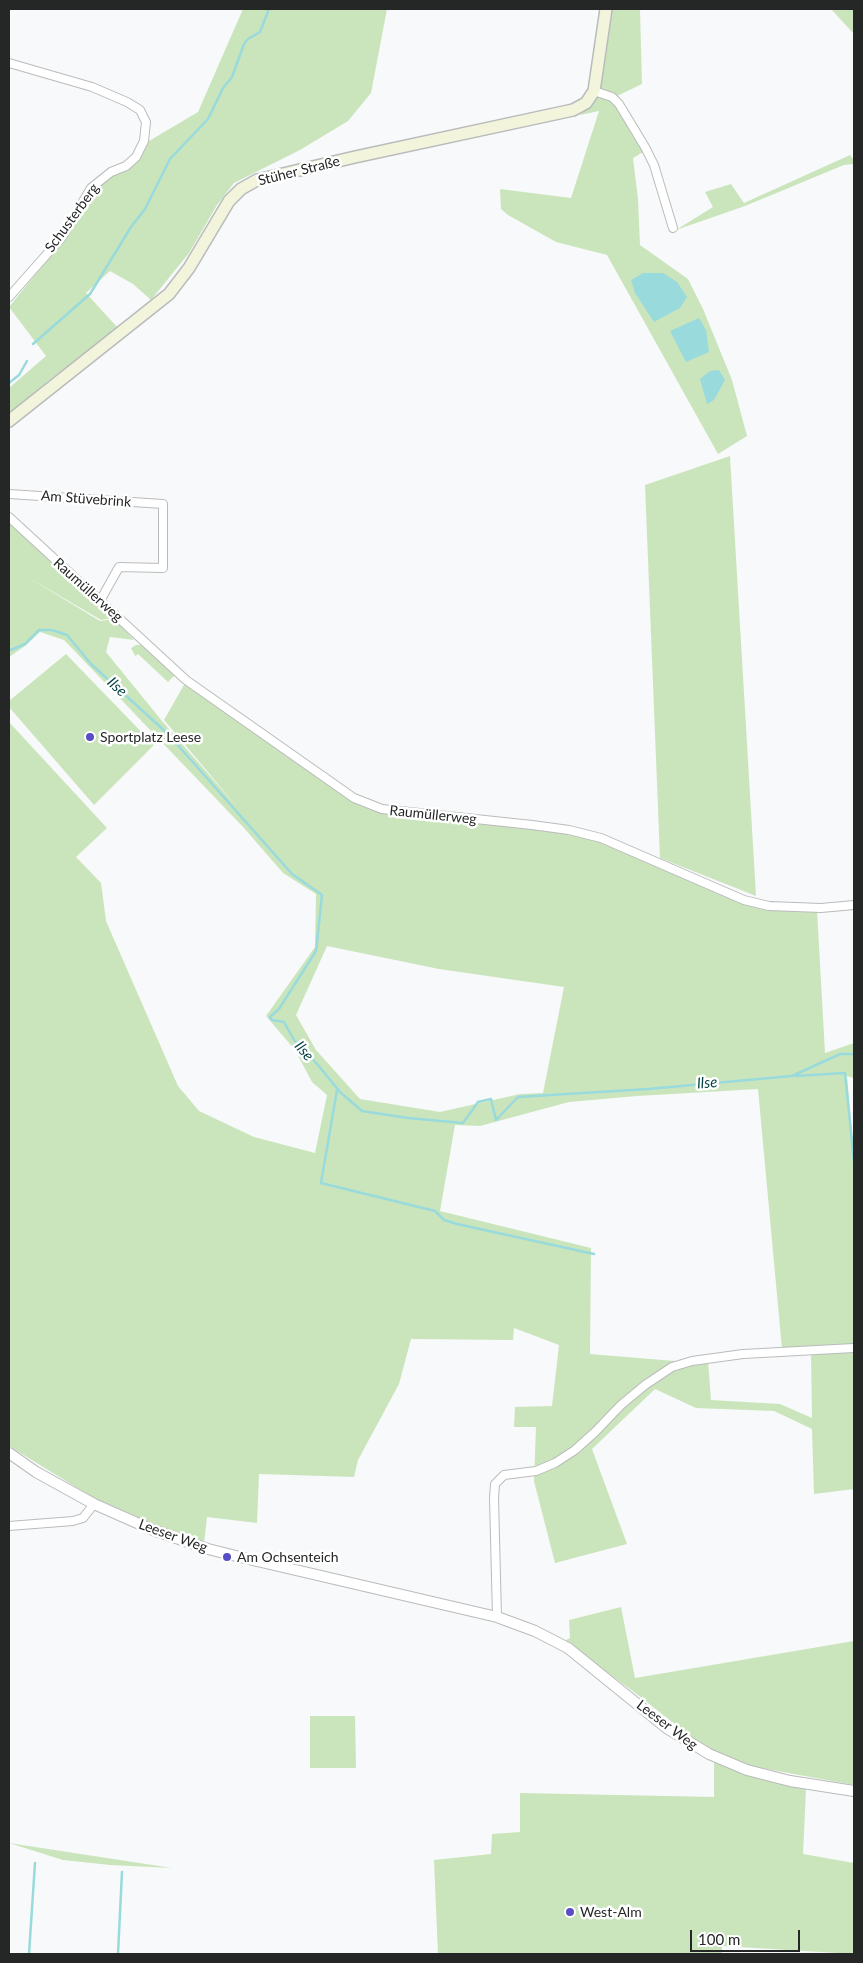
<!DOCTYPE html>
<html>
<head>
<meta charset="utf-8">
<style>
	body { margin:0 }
	#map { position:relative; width:863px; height:1963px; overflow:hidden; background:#f8f9fa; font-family:Lato,sans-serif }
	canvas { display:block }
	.frame { position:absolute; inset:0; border:10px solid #252626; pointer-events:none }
	.scale { position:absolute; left:690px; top:1930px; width:110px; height:22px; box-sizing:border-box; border:2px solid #252626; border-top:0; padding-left:6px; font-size:15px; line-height:18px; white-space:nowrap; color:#252626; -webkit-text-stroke:4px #fff; paint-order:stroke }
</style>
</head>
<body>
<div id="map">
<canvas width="863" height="1963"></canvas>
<div class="frame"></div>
<div class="scale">100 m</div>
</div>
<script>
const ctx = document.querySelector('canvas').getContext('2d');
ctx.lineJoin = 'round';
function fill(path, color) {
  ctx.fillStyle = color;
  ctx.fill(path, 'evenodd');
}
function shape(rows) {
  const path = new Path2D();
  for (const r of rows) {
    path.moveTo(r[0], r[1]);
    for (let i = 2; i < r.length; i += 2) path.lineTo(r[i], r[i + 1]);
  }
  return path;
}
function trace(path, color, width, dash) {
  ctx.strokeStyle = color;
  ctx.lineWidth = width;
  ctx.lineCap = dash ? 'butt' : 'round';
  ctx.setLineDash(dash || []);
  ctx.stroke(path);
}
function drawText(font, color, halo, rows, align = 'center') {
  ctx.font = font + ' Lato,sans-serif';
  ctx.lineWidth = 5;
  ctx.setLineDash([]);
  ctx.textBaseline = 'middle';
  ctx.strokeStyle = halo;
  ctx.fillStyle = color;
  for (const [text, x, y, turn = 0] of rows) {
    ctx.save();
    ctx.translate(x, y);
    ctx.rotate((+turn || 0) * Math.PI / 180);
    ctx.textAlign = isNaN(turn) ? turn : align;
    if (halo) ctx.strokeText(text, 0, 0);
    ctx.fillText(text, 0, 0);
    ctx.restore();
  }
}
fill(shape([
	[243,9,387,9,371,93,348,121,300,150,234,183,217,205,189,253,151,300,133,284,110,271,86,293,118,328,48,381,9,414,9,388,46,356,9,307,65,238,101,183,139,159,149,141,198,112],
	[612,9,640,9,642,84,617,96,619,106,645,151,633,158,638,199,640,245,688,279,703,309,732,380,747,436,718,454,607,255,556,242,508,215,501,209,500,189,571,198,599,111,580,115,595,99,606,56],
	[831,9,854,9,854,34],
	[850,155,854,160,854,164,844,165,745,206,676,230,713,207,705,192,731,184,744,203],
	[730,456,756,896,660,858,645,485],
	[9,522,100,605,112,618,101,620,24,575,100,621,114,619,134,640,110,637,106,652,162,721,239,809,164,720,185,683,382,812,531,829,591,838,769,909,792,911,817,910,825,1053,854,1043,854,1078,847,1076,854,1154,854,1345,782,1349,758,1089,637,1096,569,1102,480,1126,455,1125,440,1211,591,1248,590,1354,687,1362,687,1365,708,1361,711,1400,780,1404,812,1418,811,1354,854,1349,854,1489,814,1494,812,1429,774,1411,696,1408,655,1389,592,1449,627,1544,555,1563,534,1481,536,1427,514,1427,515,1407,552,1406,559,1345,514,1328,513,1340,411,1339,399,1384,358,1460,354,1477,259,1474,257,1523,207,1517,204,1543,177,1534,92,1497,9,1446,9,722,107,828,76,857,101,883,106,921,178,1086,199,1111,254,1137,315,1153,327,1095,312,1082,295,1050,266,1016,315,947,316,894,283,873,244,828,64,640,40,632,25,646,9,657],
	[327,946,439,969,564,987,543,1093,520,1094,440,1112,360,1099,316,1050,296,1015],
	[136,645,141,645,175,675,168,682,138,654,135,656,131,648],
	[66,654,154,745,94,805,9,707,9,701],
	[621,1607,635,1678,854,1641,854,1785,750,1766,704,1747,634,1692,564,1641,570,1638,569,1620],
	[310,1716,355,1716,356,1768,310,1768],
	[714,1761,745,1774,806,1789,803,1854,854,1863,854,1954,722,1946,722,1954,438,1954,434,1860,491,1854,492,1834,520,1832,520,1793,714,1797],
	[9,1843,172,1868,110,1865,63,1860]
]), '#cae5bc');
fill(shape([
	[643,273,663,273,677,282,687,297,680,308,654,322,635,293,631,280],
	[699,318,706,330,709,352,686,362,670,331],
	[719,370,725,380,714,400,707,404,700,379,710,371]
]), '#99dadd');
trace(shape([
	[33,344,90,294,131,227,145,209,170,159,208,119,223,88,232,77,244,44,248,39,260,32,269,9],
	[9,383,19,375,27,361],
	[9,649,11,650,25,644,39,630,52,630,67,635,91,664,167,733,292,874,322,895,316,951,279,1009,270,1017,272,1020,284,1022,294,1040,318,1065,340,1092,362,1111,408,1118,463,1123,478,1102,491,1099,496,1120,518,1097,648,1089,792,1076,840,1054,854,1054],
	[796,1076,845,1073,854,1162],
	[337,1090,321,1183,435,1211,444,1220,457,1224,594,1254],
	[29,1954,35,1863],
	[118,1954,122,1872]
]), '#99dadd', 2.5);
const minor = shape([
	[9,63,92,87,127,102,140,110,146,122,144,141,136,157,126,166,111,172,91,188,62,237,9,297],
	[594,91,612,97,619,104,645,147,654,165,673,228],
	[9,494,163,504,163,568,119,567,100,601],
	[9,517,186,680,354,798,382,809,532,825,569,830,601,838,744,900,769,906,821,908,854,905],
	[9,1526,73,1521,83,1518,94,1504],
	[497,1617,494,1498,495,1484,504,1475,536,1471,555,1463,575,1450,595,1432,621,1405,645,1385,672,1367,692,1361,743,1354,854,1348]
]);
const tertiary = shape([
	[9,1453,36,1472,94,1504,153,1530,208,1549,240,1557,497,1617,535,1631,568,1648,668,1729,709,1754,747,1770,790,1781,854,1791]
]);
const secondary = shape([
	[9,421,169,294,189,268,229,201,241,189,257,180,355,157,573,110,586,103,594,91,606,9]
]);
trace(minor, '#babbbc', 10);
trace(tertiary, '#babbbc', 12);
trace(secondary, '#babbbc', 14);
trace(minor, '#fff', 8);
trace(tertiary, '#fff', 10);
trace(secondary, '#f2f5dc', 11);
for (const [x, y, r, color] of [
	[90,737,5,"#574dc5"],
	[227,1557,5,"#574dc5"],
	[570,1912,5,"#574dc5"]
]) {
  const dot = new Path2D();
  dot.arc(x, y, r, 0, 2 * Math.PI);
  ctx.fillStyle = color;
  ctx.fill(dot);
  trace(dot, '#fff', 2);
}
drawText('14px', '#252626', '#fff', [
	["Stüher Straße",299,171,-14],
	["Schusterberg",72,218,-54],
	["Am Stüvebrink",86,499,4],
	["Raumüllerweg",88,590,42],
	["Raumüllerweg",433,815,6],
	["Leeser Weg",173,1536,20],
	["Leeser Weg",667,1725,37]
]);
drawText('14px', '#252626', '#fff', [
	["Sportplatz Leese",100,737],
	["Am Ochsenteich",237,1557],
	["West-Alm",580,1912]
], 'left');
drawText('italic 15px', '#003f42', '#fff', [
	["Ilse",117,687,43],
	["Ilse",304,1051,49],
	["Ilse",707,1083,-4]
]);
</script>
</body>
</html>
